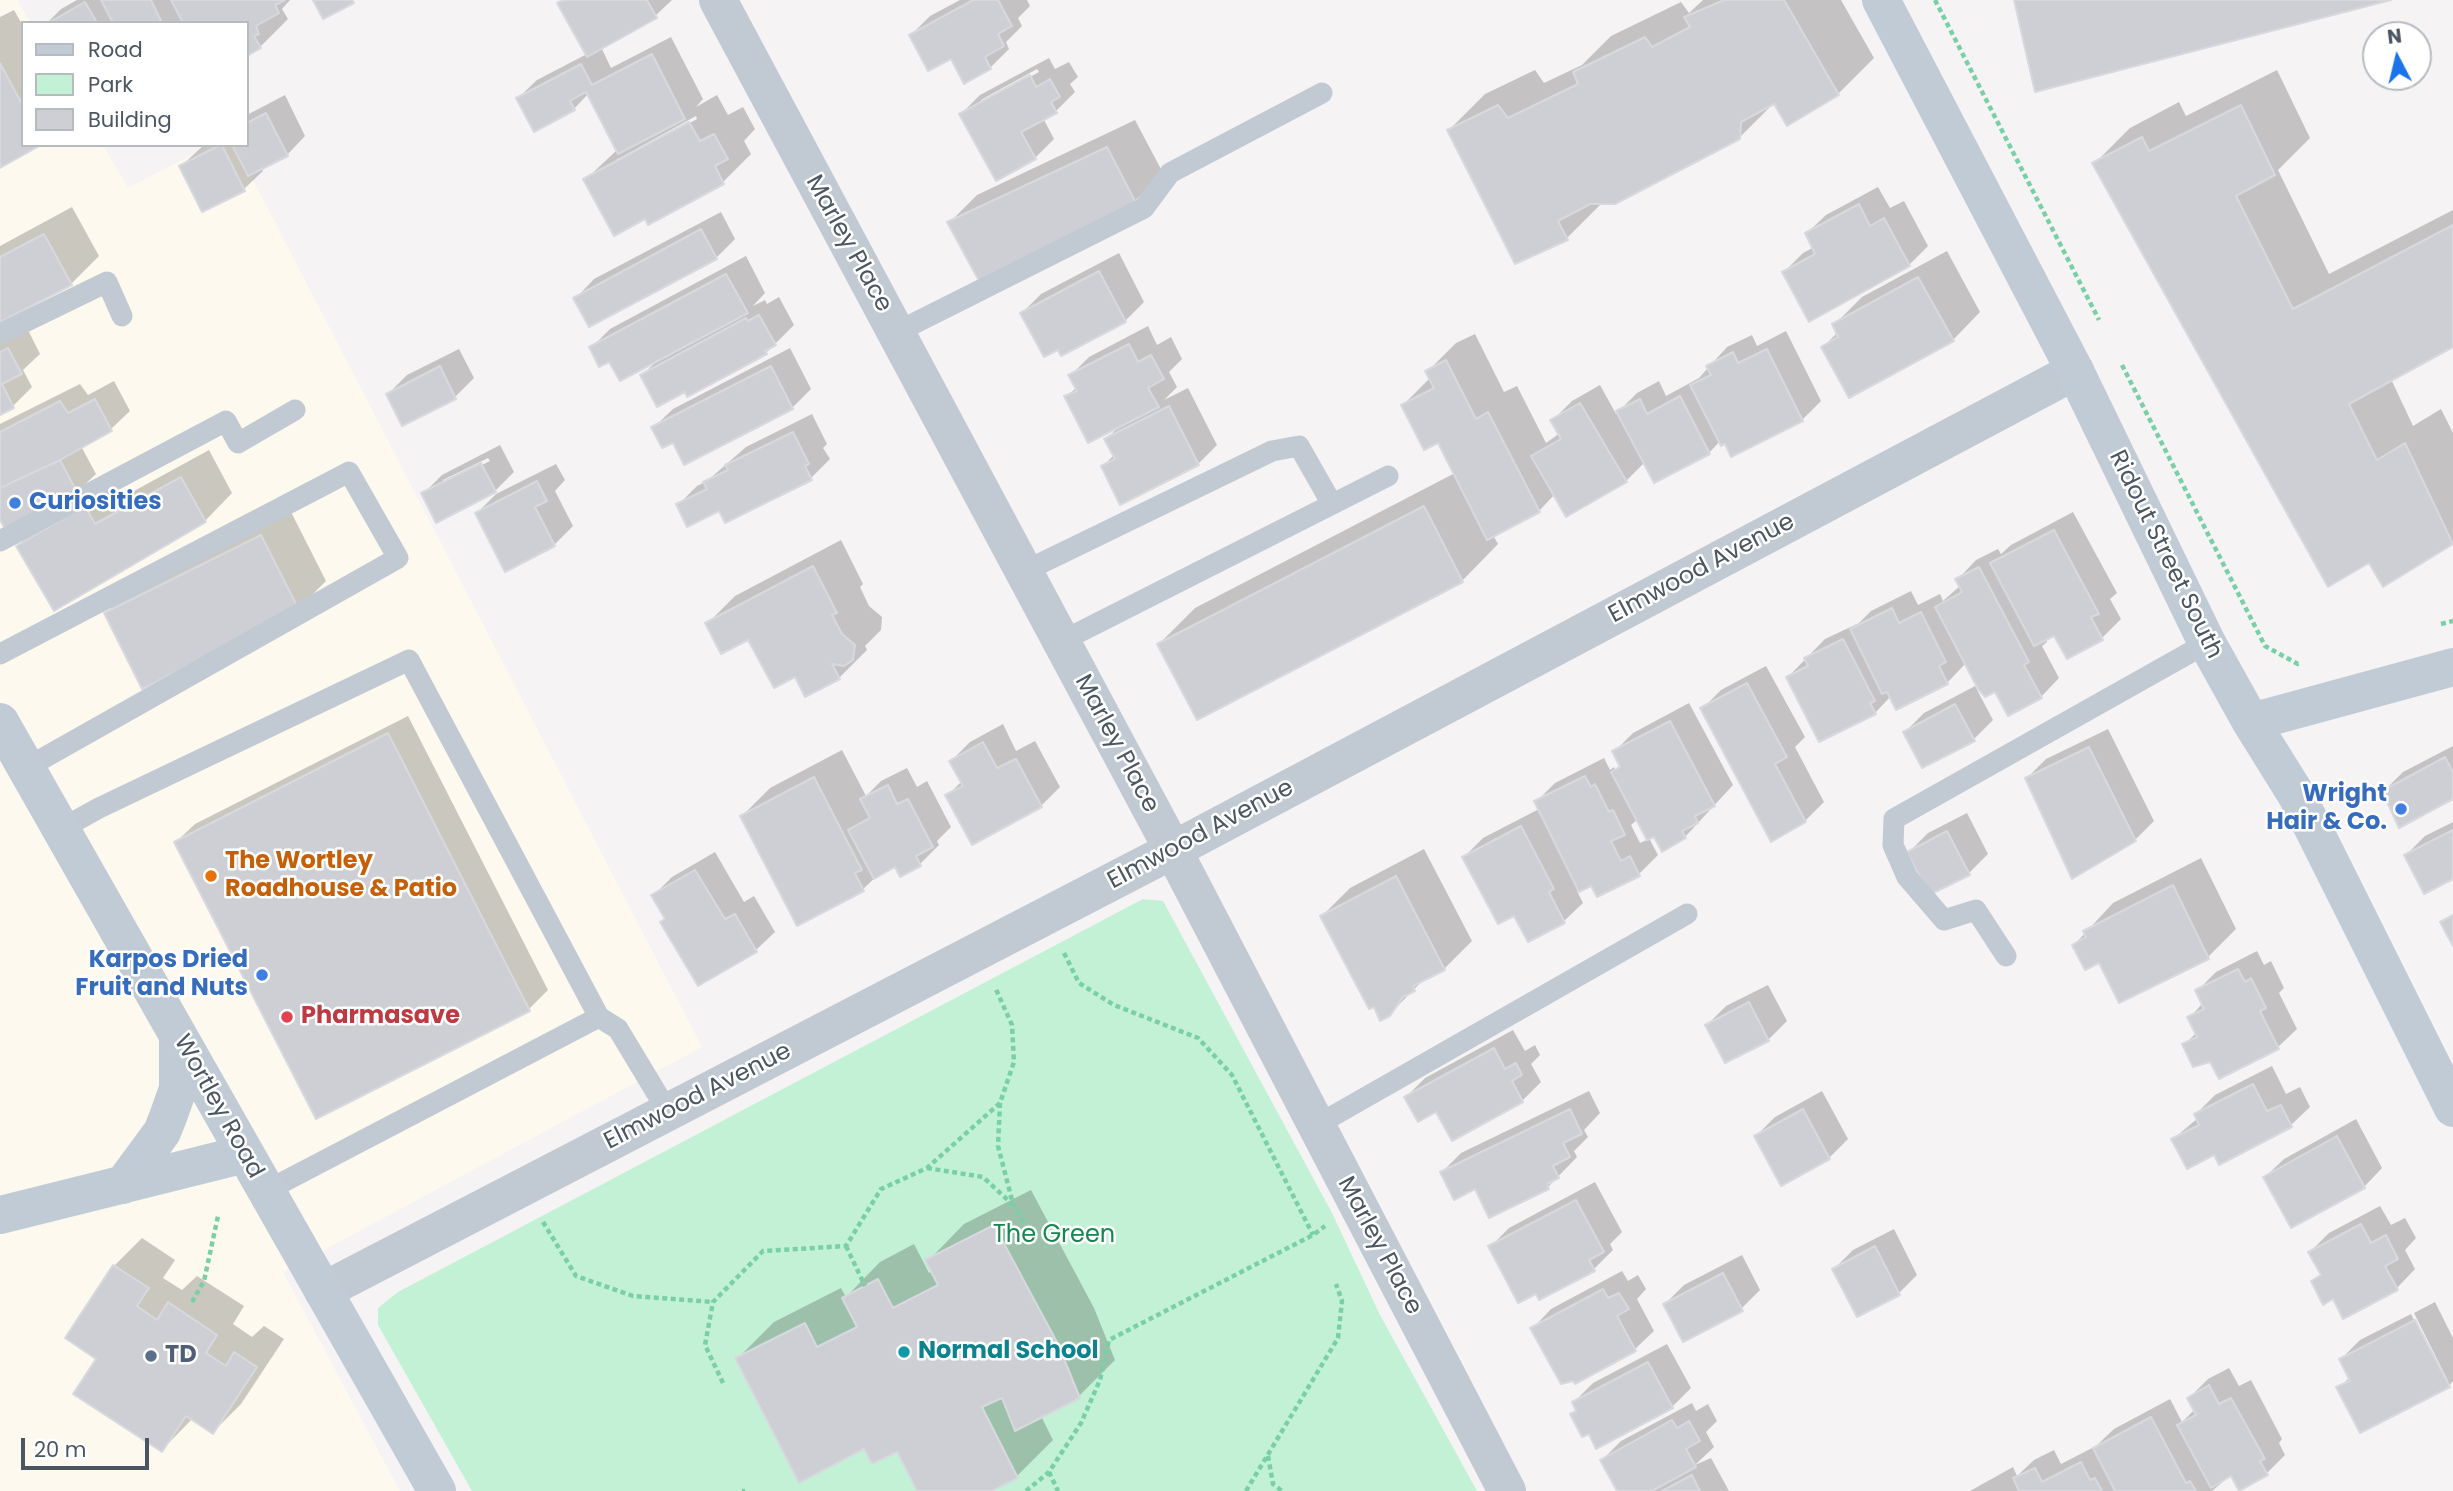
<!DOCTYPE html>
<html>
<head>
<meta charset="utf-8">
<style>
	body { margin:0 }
	#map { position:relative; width:2453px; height:1491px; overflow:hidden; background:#f5f3f3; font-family:Poppins,sans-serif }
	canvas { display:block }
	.legend { position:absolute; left:21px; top:21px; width:228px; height:126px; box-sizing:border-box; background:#fff; border:2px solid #b7bbc0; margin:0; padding:9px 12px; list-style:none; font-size:21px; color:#4a5661 }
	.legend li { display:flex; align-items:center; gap:14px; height:35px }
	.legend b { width:35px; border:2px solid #b7bbc0 }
	.north { position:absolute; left:2362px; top:21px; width:70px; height:70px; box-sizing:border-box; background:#fff; border:2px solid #b7bbc0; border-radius:50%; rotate:353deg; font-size:19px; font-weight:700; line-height:28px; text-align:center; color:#4a5661 }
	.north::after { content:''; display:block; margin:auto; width:24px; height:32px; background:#1a73e8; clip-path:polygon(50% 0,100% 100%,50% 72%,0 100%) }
	.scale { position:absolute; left:21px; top:1438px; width:128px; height:32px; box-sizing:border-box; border:4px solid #4a5661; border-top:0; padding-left:9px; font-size:21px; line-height:24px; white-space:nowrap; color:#4a5661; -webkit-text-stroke:5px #fff; paint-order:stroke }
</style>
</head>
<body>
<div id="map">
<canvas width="2453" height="1491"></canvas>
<ul class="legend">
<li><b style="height:9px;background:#c1cbd6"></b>Road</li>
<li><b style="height:19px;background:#c3f1d5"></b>Park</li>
<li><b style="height:19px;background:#cdcfd5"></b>Building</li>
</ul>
<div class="north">N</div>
<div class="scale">20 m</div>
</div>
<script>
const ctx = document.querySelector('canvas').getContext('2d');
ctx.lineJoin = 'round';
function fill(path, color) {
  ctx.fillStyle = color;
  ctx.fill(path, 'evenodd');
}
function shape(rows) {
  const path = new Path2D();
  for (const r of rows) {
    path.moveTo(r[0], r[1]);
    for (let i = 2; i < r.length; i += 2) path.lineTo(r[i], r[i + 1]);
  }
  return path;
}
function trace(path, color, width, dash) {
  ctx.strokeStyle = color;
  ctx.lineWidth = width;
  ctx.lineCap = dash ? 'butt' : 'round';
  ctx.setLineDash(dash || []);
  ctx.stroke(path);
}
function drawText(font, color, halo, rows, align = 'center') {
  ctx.font = font + ' Poppins,sans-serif';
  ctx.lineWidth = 5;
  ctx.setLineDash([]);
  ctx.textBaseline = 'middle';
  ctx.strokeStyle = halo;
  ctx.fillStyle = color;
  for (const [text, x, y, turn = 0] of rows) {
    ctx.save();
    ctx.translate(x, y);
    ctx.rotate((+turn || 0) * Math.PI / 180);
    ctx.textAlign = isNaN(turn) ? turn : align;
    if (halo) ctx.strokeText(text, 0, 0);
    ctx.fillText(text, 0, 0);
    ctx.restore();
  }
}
fill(shape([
	[0,0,17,0,31,23,23,23,23,145,103,145,128,188,211,145,235,145,702,1047,283,1272,400,1491,0,1491]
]), '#fdf9ef');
fill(shape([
	[1143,899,1163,901,1332,1213,1380,1315,1477,1491,472,1491,378,1325,378,1308,398,1292]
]), '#c3f1d5');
fill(shape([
	[77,0,290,0,282,9,288,19,260,47,247,54,247,23,47,23,61,9],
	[563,0,672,0,655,16,601,47,611,68,671,37,703,99,696,107,717,95,728,115,743,107,755,129,744,141,751,154,723,182,649,223,646,217,585,180,617,150,588,94,574,109,518,98,537,80,587,54,559,4],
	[696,116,697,119,616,164,616,160],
	[960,0,1027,0,1030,6,1018,18,1022,26,1006,42,1009,49,990,68,952,57,911,35,930,16],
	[1703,0,1841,0,1874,58,1838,94,1775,102,1739,138,1603,202,1567,238,1515,262,1449,130,1485,94,1535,70,1544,83,1582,65,1611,36,1681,2,1689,13],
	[14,10,23,26,23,145,0,166,0,17],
	[1049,58,1055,69,1069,62,1078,77,1070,84,1075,92,1056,111,1043,118,1054,139,1035,158,961,114,980,95],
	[1037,69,1039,72,981,104,981,100],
	[2277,70,2310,138,2278,170,2329,274,2453,210,2453,345,2391,379,2413,426,2441,409,2453,433,2453,543,2384,584,2369,560,2094,164,2130,128,2179,102,2186,116],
	[285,95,305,136,287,155,261,167,263,171,244,189,181,166,204,145,247,145,247,115],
	[1135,120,1163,173,1135,201,949,223,977,195],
	[1878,187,1890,208,1904,201,1928,246,1909,265,1784,272,1803,253,1814,247,1807,233,1826,215],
	[72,207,99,256,71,284,0,320,0,246],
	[721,212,735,239,716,258,576,298,594,279],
	[1947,251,1980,312,1953,340,1823,347,1838,332,1834,325,1862,297],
	[1119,253,1144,302,1125,321,1022,313,1041,294],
	[746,256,765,293,753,306,765,300,767,304,779,297,794,325,766,353,688,394,685,390,642,375,657,361,610,360,591,348,610,329],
	[1148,326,1157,345,1171,337,1182,359,1169,372,1177,387,1164,400,1188,388,1217,445,1198,464,1103,466,1114,455,1106,439,1120,426,1066,397,1077,387,1071,375,1089,357],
	[28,330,40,354,23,370,32,387,13,406,0,413,0,344],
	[1786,331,1821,401,1802,420,1720,441,1709,453,1645,462,1626,481,1555,494,1539,511,1493,535,1498,544,1462,581,1159,644,1195,608,1455,473,1439,441,1403,405,1431,377,1428,371,1456,343,1475,334,1504,392,1517,386,1546,443,1560,433,1553,420,1572,401,1600,385,1616,414,1637,393,1659,381,1666,396,1699,378,1727,347,1752,335,1757,346],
	[790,348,811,389,792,408,654,427,673,409],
	[459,349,474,378,455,397,403,424,388,394,407,375],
	[114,381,130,411,111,429,81,446,96,474,77,492,0,516,0,424,80,384,88,395],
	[812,414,827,444,823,448,830,459,811,478,720,508,678,505,697,486,707,481,746,447],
	[500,445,514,472,495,491,423,494,442,475],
	[488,458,490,461,443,484,443,480],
	[209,450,232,493,205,521,18,546,46,518,113,479,123,497],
	[556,464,565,480,555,491,573,526,554,545,477,513,496,494],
	[289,508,326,581,298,609,106,613,134,585],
	[2073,512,2117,593,2110,599,2121,619,2102,638,2055,633,2045,638,2047,642,2042,646,2059,678,2041,697,1996,690,1966,663,1947,683,1891,696,1875,713,1788,677,1825,639,1859,623,1871,611,1911,591,1918,605,1940,594,1943,601,1961,585,1958,579,1976,560,1998,549,2001,554,2011,545],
	[841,540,863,584,860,587,869,606,882,617,881,630,865,646,867,650,839,678,796,675,749,637,707,624,735,596],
	[1766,666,1805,737,1795,747,1824,802,1805,821,1702,709,1721,690],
	[1975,686,1993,720,1974,739,1905,732,1924,713],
	[1689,703,1733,785,1685,837,1655,834,1649,838,1658,855,1639,874,1592,884,1577,891,1583,903,1564,921,1529,940,1515,913,1464,857,1483,838,1539,809,1536,802,1555,783,1604,758,1610,770,1614,767,1615,770,1621,764,1614,752,1633,733],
	[1638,819,1649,839,1640,843,1631,825],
	[408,716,548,990,529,1009,176,842,195,824],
	[1003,724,1016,751,1035,741,1060,787,1041,806,947,796,962,781,951,761,970,742],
	[2108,729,2154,821,2135,840,2027,778,2046,759],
	[2453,746,2453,797,2384,791,2403,772],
	[842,750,866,796,881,781,907,768,917,787,927,781,951,827,937,841,939,845,920,864,901,875,896,865,878,875,863,889,798,924,742,816,770,788],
	[1967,813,1988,854,1969,873,1930,893,1909,852,1928,833],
	[2453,822,2453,877,2406,855,2425,836],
	[1424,849,1472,941,1444,969,1426,977,1389,1015,1374,1005,1322,916,1350,888],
	[715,852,744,902,754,896,775,932,756,950,666,918,653,896,672,877],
	[2201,858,2236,929,2208,957,2100,960,2074,945,2113,903],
	[2257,951,2264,965,2271,961,2284,988,2279,993,2297,1029,2278,1047,2210,1060,2184,1045,2197,1032,2189,1018,2203,1003,2197,991,2216,972],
	[1768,985,1787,1021,1768,1040,1707,1025,1726,1006],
	[1513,1030,1525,1051,1535,1045,1540,1055,1531,1064,1541,1082,1522,1101,1437,1110,1406,1097,1425,1078],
	[2272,1066,2286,1094,2300,1087,2310,1107,2291,1125,2220,1162,2215,1153,2173,1139,2198,1118,2196,1114,2215,1095],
	[1589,1091,1600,1113,1584,1130,1588,1137,1574,1151,1577,1157,1548,1187,1476,1187,1442,1172,1461,1153],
	[1822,1091,1848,1139,1829,1158,1756,1136,1775,1117],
	[2356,1119,2382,1168,2364,1187,2265,1177,2284,1159],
	[1595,1182,1622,1232,1610,1244,1613,1250,1594,1269,1536,1291,1490,1247,1509,1228],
	[1031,1190,1094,1308,1115,1360,1079,1396,1041,1416,1053,1440,1017,1476,988,1491,919,1491,898,1449,865,1447,737,1359,774,1322,841,1288,846,1297,880,1262,914,1244,929,1273,933,1271,928,1261,964,1224],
	[2380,1206,2391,1225,2405,1218,2416,1238,2405,1250,2415,1269,2397,1288,2334,1297,2313,1281,2322,1273,2310,1252,2329,1233],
	[1894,1229,1917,1275,1899,1293,1834,1269,1853,1250],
	[142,1238,175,1260,163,1278,182,1290,197,1276,244,1306,233,1324,252,1337,264,1326,284,1339,241,1404,213,1432,193,1418,162,1450,99,1358,67,1338,114,1266],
	[1742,1255,1760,1290,1741,1309,1665,1304,1684,1285],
	[1622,1271,1628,1281,1638,1275,1646,1289,1637,1299,1654,1331,1635,1349,1576,1382,1533,1328,1551,1309],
	[2435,1302,2453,1338,2453,1381,2449,1386,2339,1388,2350,1377,2341,1359,2360,1340,2411,1314,2445,1381,2448,1381,2414,1313],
	[1667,1344,1691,1388,1672,1407,1577,1410,1574,1402,1593,1383],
	[2229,1368,2239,1386,2251,1380,2282,1439,2279,1443,2285,1455,2267,1473,2232,1474,2212,1491,1970,1491,2013,1467,2017,1476,2034,1460,2054,1450,2061,1464,2096,1446,2114,1429,2170,1399,2182,1422,2195,1409,2189,1398,2208,1379],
	[1692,1403,1696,1411,1708,1404,1717,1421,1706,1432,1714,1447,1695,1465,1711,1458,1729,1491,1653,1491,1656,1488,1648,1491,1619,1491,1602,1460,1621,1441]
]), '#0003');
const building = shape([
	[101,0,151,0,162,23,113,23,101,0],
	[171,0,285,0,275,5,279,13,256,26,259,34,254,36,261,48,247,56,247,23,183,23,171,0],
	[313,0,352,0,354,3,323,19,313,0],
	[563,0,647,0,657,18,587,57,557,3,563,0],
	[973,0,998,0,1012,26,998,34,1004,46,985,57,991,69,964,84,951,59,928,71,909,35,973,0],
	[1724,0,1784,0,1839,95,1787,126,1774,104,1741,122,1740,139,1615,204,1590,204,1558,221,1568,240,1515,264,1447,130,1498,105,1508,118,1578,84,1573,72,1645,37,1652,47,1690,27,1684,17,1724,0],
	[2014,0,2391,0,2035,92,2014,0],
	[85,2,97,23,48,23,85,2],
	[652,54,685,119,618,154,586,92,570,101,575,110,534,132,516,98,581,64,592,85,652,54],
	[0,63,23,106,23,145,41,145,0,168,0,63],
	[1030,75,1036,87,1050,79,1060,97,1051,102,1057,113,1021,132,1036,159,996,181,959,114,1030,75],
	[2241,105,2275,175,2236,196,2293,309,2453,225,2453,347,2349,404,2377,460,2405,443,2453,544,2383,587,2369,563,2328,587,2092,163,2142,137,2149,151,2241,105],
	[266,113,288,156,248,176,232,145,247,145,247,123,266,113],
	[689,122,700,141,714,134,728,159,715,166,724,184,648,225,645,219,614,236,583,179,689,122],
	[220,145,222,145,245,191,202,212,179,166,220,145],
	[1107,147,1136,203,979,281,947,222,1107,147],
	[1859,204,1870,226,1884,218,1910,266,1809,322,1782,272,1815,254,1805,233,1859,204],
	[701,229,717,259,589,327,573,298,701,229],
	[44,234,72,285,0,322,0,257,44,234],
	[1099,271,1126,322,1061,356,1058,350,1044,357,1020,313,1099,271],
	[726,274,748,313,620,381,609,362,599,367,589,347,726,274],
	[1918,277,1954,341,1849,398,1821,347,1838,337,1832,324,1918,277],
	[759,315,776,345,765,351,767,354,687,397,685,392,657,407,640,375,746,318,748,321,759,315],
	[1129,344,1138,362,1151,355,1164,379,1148,388,1159,407,1088,443,1064,396,1077,391,1068,375,1129,344],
	[8,348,22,374,2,384,14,408,0,415,0,352,8,348],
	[1767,349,1803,421,1731,457,1725,444,1721,446,1690,385,1711,375,1706,366,1733,352,1738,363,1767,349],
	[1446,360,1476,419,1488,412,1540,512,1487,540,1438,443,1424,450,1401,405,1434,388,1425,371,1446,360],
	[440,366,456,399,402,426,386,394,440,366],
	[771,366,793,409,684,465,673,443,662,448,651,427,771,366],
	[1680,396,1710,454,1654,483,1616,411,1640,399,1647,414,1680,396],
	[95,399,112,431,60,460,0,488,0,432,60,401,68,413,95,399],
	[1580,403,1627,482,1566,517,1531,456,1561,439,1550,420,1580,403],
	[1169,406,1199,465,1120,505,1101,466,1115,459,1104,439,1169,406],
	[793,432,809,464,805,466,812,480,725,523,719,511,687,527,676,504,707,489,703,482,728,470,725,465,793,432],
	[60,460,78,494,6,531,0,520,0,488,60,460],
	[481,463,496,492,436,523,421,493,481,463],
	[181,477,206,522,54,611,16,546,85,506,95,524,181,477],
	[537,481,547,501,535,507,555,546,505,572,475,513,537,481],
	[1424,506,1463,582,1197,720,1157,644,1424,506],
	[2054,530,2099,614,2091,617,2103,640,2067,659,2054,636,2034,646,1990,563,2054,530],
	[261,535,299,610,142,689,104,613,261,535],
	[813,566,837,613,832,615,842,634,855,645,853,660,844,666,832,664,840,679,805,697,795,677,774,688,748,640,721,654,705,623,813,566],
	[1979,567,2029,662,2024,665,2042,698,2008,716,1995,692,1985,697,1978,689,1935,607,1962,592,1955,579,1979,567],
	[1892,608,1899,623,1921,612,1946,662,1939,666,1948,684,1896,710,1887,692,1882,694,1850,629,1892,608],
	[1843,639,1875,701,1870,703,1876,714,1819,742,1786,677,1808,666,1804,658,1843,639],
	[1747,683,1787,757,1775,764,1806,822,1771,842,1700,708,1747,683],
	[1955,704,1975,741,1922,768,1903,732,1955,704],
	[1670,721,1715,806,1695,816,1698,823,1682,831,1686,838,1662,852,1654,837,1647,840,1611,772,1620,767,1612,751,1670,721],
	[388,733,530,1011,316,1119,174,842,388,733],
	[983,742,997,768,1016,759,1042,807,972,845,945,795,963,786,949,761,983,742],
	[2089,747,2136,841,2072,879,2025,778,2089,747],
	[2445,757,2453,772,2453,799,2399,828,2382,791,2445,757],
	[1585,776,1591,787,1595,784,1609,812,1613,810,1625,835,1611,841,1621,861,1630,856,1640,876,1597,897,1591,886,1579,892,1534,801,1585,776],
	[814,777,862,870,855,873,864,891,797,926,740,816,814,777],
	[888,785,897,804,908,799,933,847,916,856,921,866,900,877,895,867,874,879,848,830,870,818,860,799,888,785],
	[1521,826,1554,889,1549,892,1565,923,1528,942,1514,916,1498,924,1462,857,1521,826],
	[2453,830,2453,879,2424,894,2404,855,2453,830],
	[1947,831,1970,875,1929,895,1907,852,1947,831],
	[695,870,725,919,735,914,757,952,698,986,660,922,665,919,651,895,695,870],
	[1396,876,1445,970,1413,986,1415,991,1403,997,1390,1016,1380,1021,1374,1007,1369,1009,1320,916,1396,876],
	[2173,885,2209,959,2119,1003,2099,963,2085,970,2072,945,2086,937,2083,931,2173,885],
	[2453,915,2453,946,2440,922,2453,915],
	[2238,969,2245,982,2251,978,2266,1008,2260,1011,2279,1049,2219,1079,2210,1062,2193,1067,2182,1044,2197,1037,2187,1017,2204,1009,2195,990,2238,969],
	[1749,1002,1769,1041,1725,1063,1705,1025,1749,1002],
	[1494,1048,1505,1069,1516,1063,1522,1075,1512,1081,1523,1102,1452,1141,1436,1112,1418,1122,1404,1097,1494,1048],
	[2253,1084,2267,1111,2281,1105,2292,1127,2219,1165,2214,1155,2187,1169,2171,1139,2199,1125,2194,1114,2253,1084],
	[1570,1109,1582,1134,1563,1143,1570,1157,1553,1166,1559,1178,1547,1184,1549,1189,1489,1218,1475,1189,1454,1200,1440,1172,1570,1109],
	[1803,1109,1830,1159,1781,1186,1754,1136,1803,1109],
	[2337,1136,2365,1188,2291,1228,2263,1177,2337,1136],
	[1576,1200,1604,1252,1589,1260,1595,1271,1539,1300,1536,1294,1518,1303,1488,1246,1576,1200],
	[2361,1224,2371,1243,2386,1235,2398,1259,2385,1266,2398,1290,2343,1319,2333,1299,2323,1305,2311,1281,2321,1275,2308,1252,2361,1224],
	[994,1225,1058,1344,1080,1398,1015,1431,1002,1398,982,1407,1018,1478,992,1491,917,1491,897,1452,872,1464,864,1449,799,1483,735,1358,805,1323,817,1347,857,1327,842,1298,878,1279,893,1308,938,1285,925,1260,994,1225],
	[1875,1246,1900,1295,1857,1317,1832,1269,1875,1246],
	[113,1265,149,1288,137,1306,157,1320,168,1302,217,1335,206,1353,226,1366,234,1352,257,1367,213,1434,186,1416,162,1452,73,1394,96,1359,65,1338,113,1265],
	[1723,1273,1743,1311,1683,1342,1663,1304,1723,1273],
	[1603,1289,1608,1298,1619,1293,1629,1309,1617,1316,1636,1351,1575,1384,1573,1381,1561,1384,1530,1328,1603,1289],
	[2415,1320,2450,1387,2360,1433,2336,1387,2350,1381,2339,1359,2415,1320],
	[1648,1362,1673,1408,1596,1449,1589,1434,1582,1437,1570,1414,1576,1411,1572,1402,1648,1362],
	[2209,1385,2219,1404,2231,1398,2265,1459,2260,1461,2268,1475,2239,1491,2231,1476,2211,1488,2177,1425,2196,1415,2187,1398,2209,1385],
	[2151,1417,2186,1483,2190,1481,2196,1491,2115,1491,2093,1448,2151,1417],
	[1672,1420,1677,1428,1689,1421,1700,1441,1686,1449,1696,1467,1652,1491,1617,1491,1600,1460,1672,1420],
	[2081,1462,2090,1480,2095,1478,2102,1491,2019,1491,2013,1478,2035,1468,2042,1482,2081,1462],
	[1692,1475,1700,1491,1662,1491,1692,1475]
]);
fill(building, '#cdcfd5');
trace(building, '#d7d9de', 2);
trace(shape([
	[1935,0,2099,320],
	[2122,365,2265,646,2298,664,2301,663],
	[2441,624,2453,621],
	[1064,953,1079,983,1114,1005,1198,1038,1232,1075,1313,1235],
	[1000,1103,998,1146,1013,1204,1026,1226],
	[927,1168,983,1177,1012,1204],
	[543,1222,576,1276,633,1296,713,1302],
	[846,1246,865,1286],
	[192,1302,204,1281,218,1216],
	[723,1383,705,1345,713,1302,763,1251,846,1246,881,1189,927,1168,1000,1103,1014,1062,1012,1025,995,987],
	[1268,1456,1273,1484,1282,1491],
	[1049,1472,1058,1491],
	[742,1491,745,1491],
	[1026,1491,1049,1472,1081,1423,1100,1380,1109,1340,1313,1235,1325,1226],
	[1246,1491,1338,1338,1342,1301,1336,1284]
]), '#7ad0a6', 4.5, [5, 3.5]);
trace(shape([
	[897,332,1144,208,1170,173,1322,93],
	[0,334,107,282,122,316],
	[0,541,226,421,238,443,295,410],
	[1025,571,1272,451,1299,446,1332,504],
	[1062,641,1388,476],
	[0,654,349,472,398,558,26,768],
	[61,829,99,808,409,660,599,1017,266,1191],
	[2006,956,1976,910,1944,920,1907,877,1893,845,1894,819,2207,643],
	[599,1017,618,1029,668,1112],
	[1317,1125,1687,914]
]), '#c1cad2', 21);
trace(shape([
	[718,0,1173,850,1507,1491],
	[323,1291,1173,850,2075,371]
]), '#c1cad2', 38);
trace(shape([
	[1881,0,2075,371,2207,643,2251,722,2297,796,2453,1108],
	[0,722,437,1491],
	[2251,722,2453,667],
	[123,1185,162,1132,168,1117,178,1089,178,1037],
	[0,1215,245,1154]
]), '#c1cbd6', 38);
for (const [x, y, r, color] of [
	[15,503,7,"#3f7fe0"],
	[2401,809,7,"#3f7fe0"],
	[211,876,7,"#e8710a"],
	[262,975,7,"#3f7fe0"],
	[287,1017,7,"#e0444e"],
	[904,1352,7,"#0f9aa8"],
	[151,1356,7,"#5c6f8a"]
]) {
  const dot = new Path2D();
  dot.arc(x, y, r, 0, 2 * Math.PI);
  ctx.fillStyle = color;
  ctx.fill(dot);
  trace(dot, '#fff', 2.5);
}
drawText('24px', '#4a5661', '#fff', [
	["Marley Place",848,244,61],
	["Ridout Street South",2165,555,64],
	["Elmwood Avenue",1702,569,-28],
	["Marley Place",1116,744,62],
	["Elmwood Avenue",1201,835,-28],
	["Elmwood Avenue",698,1097,-27],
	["Wortley Road",218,1107,61],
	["Marley Place",1379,1246,62]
]);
drawText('bold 24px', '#366cbe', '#fff', [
	["Curiosities",29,503,"left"],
	["Wright",2387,795],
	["Hair & Co.",2387,823],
	["Karpos Dried",248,961],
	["Fruit and Nuts",248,989]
], 'right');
drawText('bold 24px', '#c56008', '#fff', [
	["The Wortley",225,862],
	["Roadhouse & Patio",225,890]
], 'left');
drawText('bold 24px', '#be3a42', '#fff', [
	["Pharmasave",301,1017]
], 'left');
drawText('24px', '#17864f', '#fff', [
	["The Green",1054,1236]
]);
drawText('bold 24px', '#0d838f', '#fff', [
	["Normal School",918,1352]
], 'left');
drawText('bold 24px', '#4e5e75', '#fff', [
	["TD",165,1356]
], 'left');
</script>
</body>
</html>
